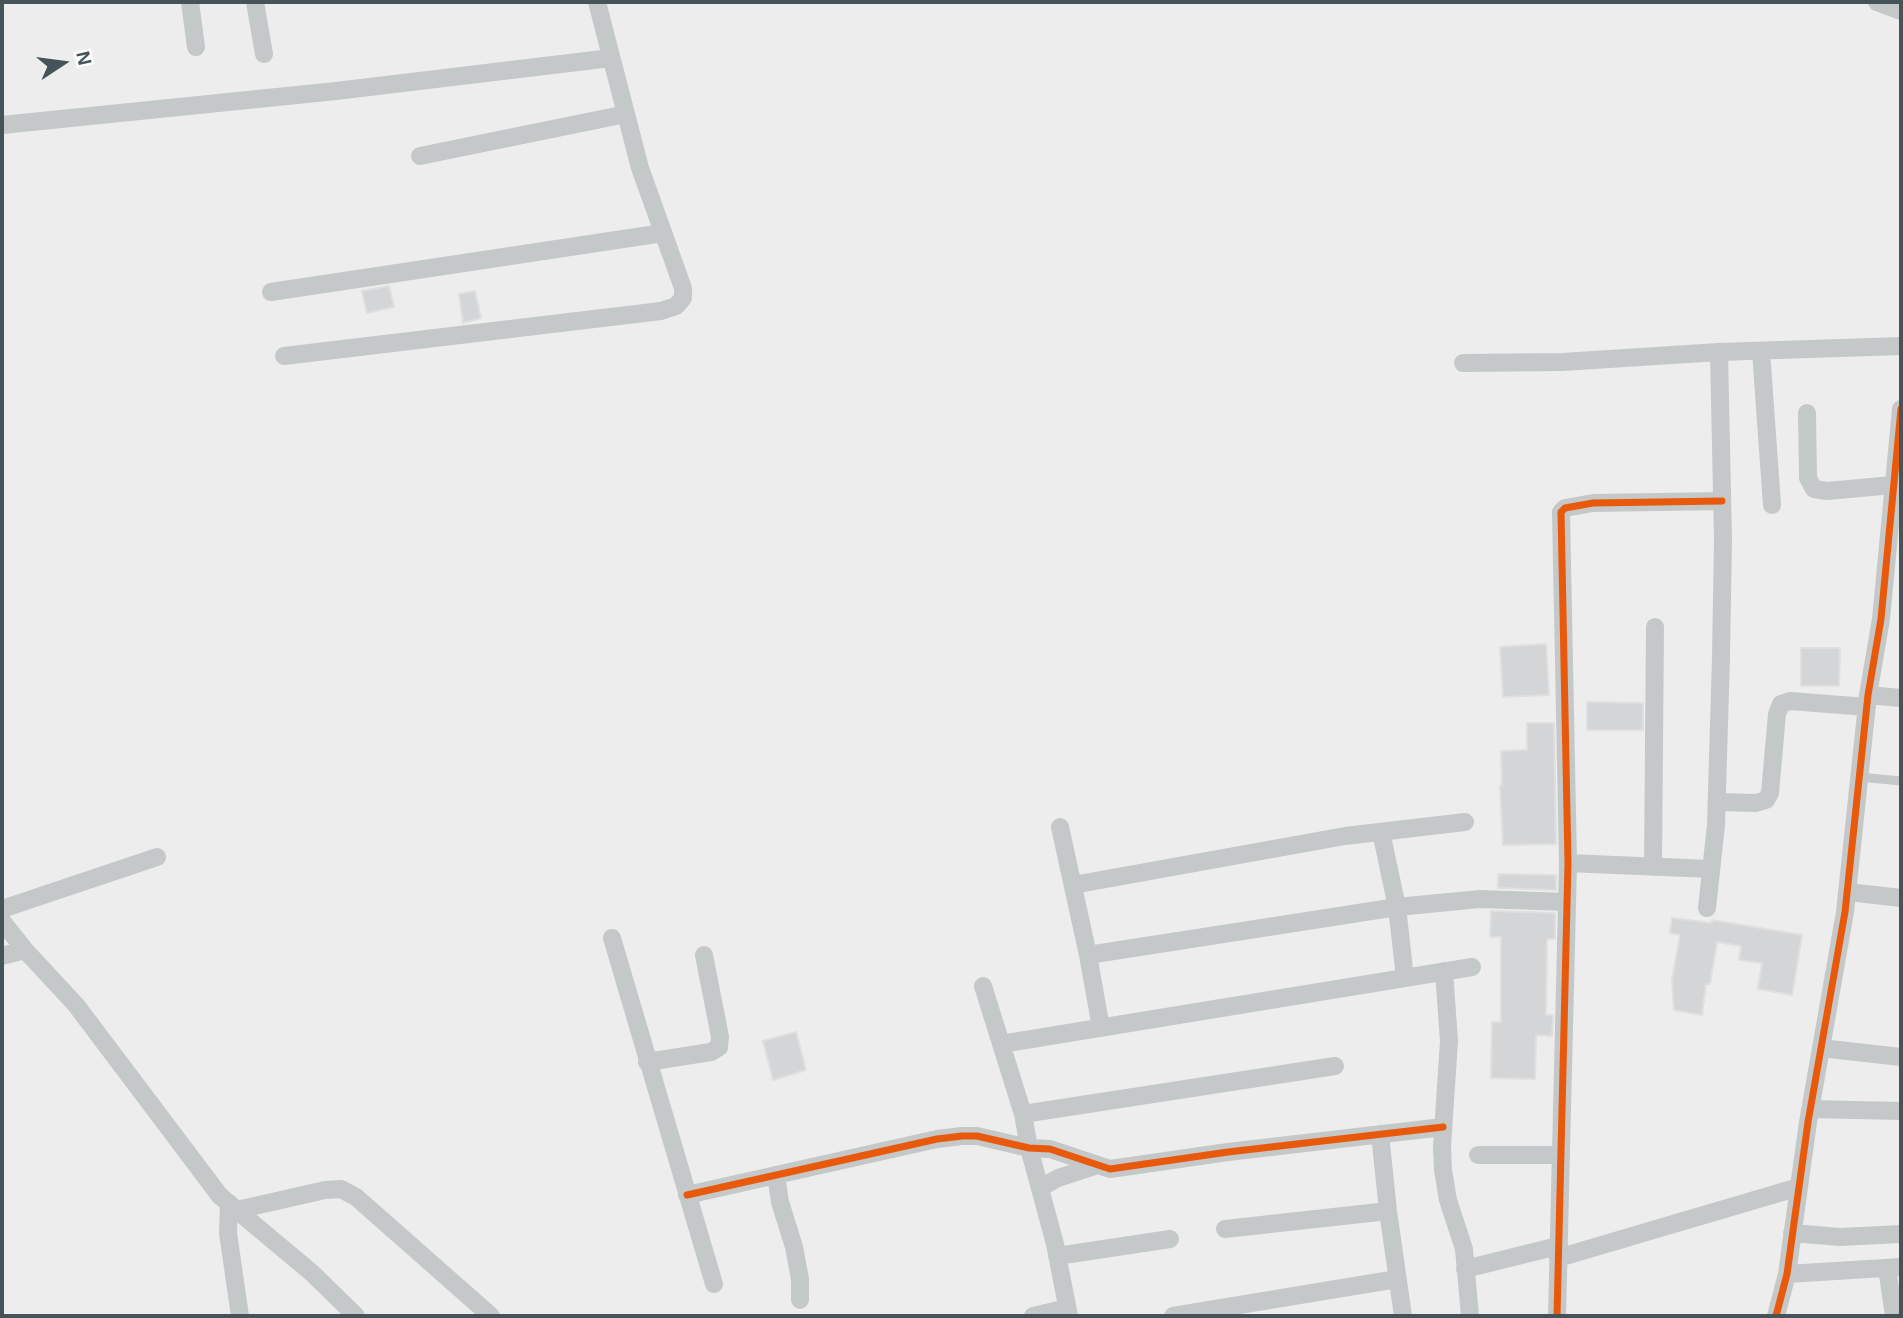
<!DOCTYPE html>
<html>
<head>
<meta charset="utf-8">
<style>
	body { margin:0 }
	#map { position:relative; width:1903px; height:1318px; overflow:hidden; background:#eeeded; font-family:Helvetica,sans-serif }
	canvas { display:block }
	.frame { position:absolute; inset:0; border:4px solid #455459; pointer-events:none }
	.north { position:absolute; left:28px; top:28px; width:70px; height:70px; -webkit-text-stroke:5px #fff; paint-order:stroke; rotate:77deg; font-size:19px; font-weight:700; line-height:28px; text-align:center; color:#455459 }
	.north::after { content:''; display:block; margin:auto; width:24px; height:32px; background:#455459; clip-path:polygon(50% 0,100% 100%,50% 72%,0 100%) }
</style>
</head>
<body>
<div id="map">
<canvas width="1903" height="1318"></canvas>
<div class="frame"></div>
<div class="north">N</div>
</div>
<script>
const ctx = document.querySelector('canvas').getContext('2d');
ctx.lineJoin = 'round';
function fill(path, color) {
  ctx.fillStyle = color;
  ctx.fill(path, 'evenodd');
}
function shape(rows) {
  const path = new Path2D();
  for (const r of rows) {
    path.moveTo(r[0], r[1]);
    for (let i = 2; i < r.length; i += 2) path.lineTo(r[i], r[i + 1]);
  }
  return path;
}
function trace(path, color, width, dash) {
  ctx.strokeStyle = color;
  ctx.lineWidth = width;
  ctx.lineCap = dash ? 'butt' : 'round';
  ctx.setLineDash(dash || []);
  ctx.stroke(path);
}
const building = shape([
	[389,286,394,307,367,313,362,291,389,286],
	[475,291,481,318,463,323,459,294,475,291],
	[1546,644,1549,695,1503,697,1500,647,1546,644],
	[1801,648,1840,648,1839,686,1801,686,1801,648],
	[1587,702,1643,703,1643,730,1587,730,1587,702],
	[1527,723,1554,723,1556,844,1503,845,1500,786,1502,786,1501,751,1527,750,1527,723],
	[1498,874,1556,875,1556,890,1498,888,1498,874],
	[1491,911,1555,913,1555,939,1547,939,1546,1015,1553,1015,1552,1036,1536,1035,1535,1079,1491,1078,1492,1022,1501,1022,1501,937,1490,937,1491,911],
	[1672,918,1712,923,1712,920,1802,935,1792,995,1758,989,1762,963,1739,960,1741,946,1717,942,1710,984,1706,984,1702,1015,1674,1010,1672,980,1680,935,1670,933,1672,918],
	[796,1032,806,1070,773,1080,763,1041,796,1032]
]);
fill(building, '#d4d5d6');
trace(building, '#dfdfe0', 2);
trace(shape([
	[1859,777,1901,781]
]), '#c4c8c9', 9);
trace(shape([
	[190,2,196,47],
	[255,2,264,54],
	[1877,2,1901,11],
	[2,125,336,91,611,58],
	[420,156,626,114],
	[271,292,663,233],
	[1761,351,1772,505],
	[284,356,661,311,676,306,683,298,683,288,640,168,597,2],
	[1463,363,1562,362,1719,352,1901,346],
	[1807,413,1808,478,1814,489,1827,491,1893,485],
	[1868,695,1901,698],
	[1717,802,1756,803,1766,800,1770,793,1777,714,1781,704,1790,701,1867,707],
	[1060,827,1088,955,1101,1028],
	[1381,832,1397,907,1405,978],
	[1568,863,1711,869],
	[1653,867,1655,627],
	[1073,885,1345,836,1465,822],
	[1848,892,1901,898],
	[1707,908,1716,825,1721,657,1723,540,1719,352],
	[2,909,157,857],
	[2,921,25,950,76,1005,220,1196,312,1273,356,1316],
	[612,938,714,1284],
	[1088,955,1397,907,1480,899,1567,902],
	[2,956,25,950],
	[1444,971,1449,1041,1442,1147,1443,1170,1448,1200,1464,1249,1470,1316],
	[983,986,1023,1114,1029,1148,1055,1244,1069,1316],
	[1001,1044,1472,967],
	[1821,1048,1901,1057],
	[647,1062,711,1052,719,1047,720,1037,704,955],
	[1810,1109,1901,1111],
	[1023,1114,1335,1066],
	[1380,1134,1388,1211,1403,1316],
	[1478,1155,1560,1155],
	[776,1175,780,1202,794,1247,800,1279,800,1300],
	[1040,1188,1058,1178,1098,1165],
	[687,1195,937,1139,962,1136,977,1136,1029,1148,1050,1149,1110,1169,1228,1152,1443,1127],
	[229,1203,228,1233,240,1316],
	[237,1210,325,1190,341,1189,356,1197,491,1316],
	[1225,1229,1388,1211],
	[1792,1233,1840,1237,1901,1234],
	[1057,1256,1170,1239],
	[1558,1258,1799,1187],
	[1887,1268,1894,1316],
	[1465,1269,1558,1246],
	[1787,1274,1901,1267],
	[1033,1316,1067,1308],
	[1173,1316,1397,1279],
	[1557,1316,1568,863,1561,512,1565,508,1593,503,1722,501],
	[1776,1316,1787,1274,1808,1122,1845,912,1868,695,1881,619,1901,409]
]), '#c4c8c9', 18);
trace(shape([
	[687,1195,937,1139,962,1136,977,1136,1029,1148,1050,1149,1110,1169,1228,1152,1443,1127],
	[1557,1316,1568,863,1561,512,1565,508,1593,503,1722,501],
	[1776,1316,1787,1274,1808,1122,1845,912,1868,695,1881,619,1901,409]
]), '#e8590c', 7);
</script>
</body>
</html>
